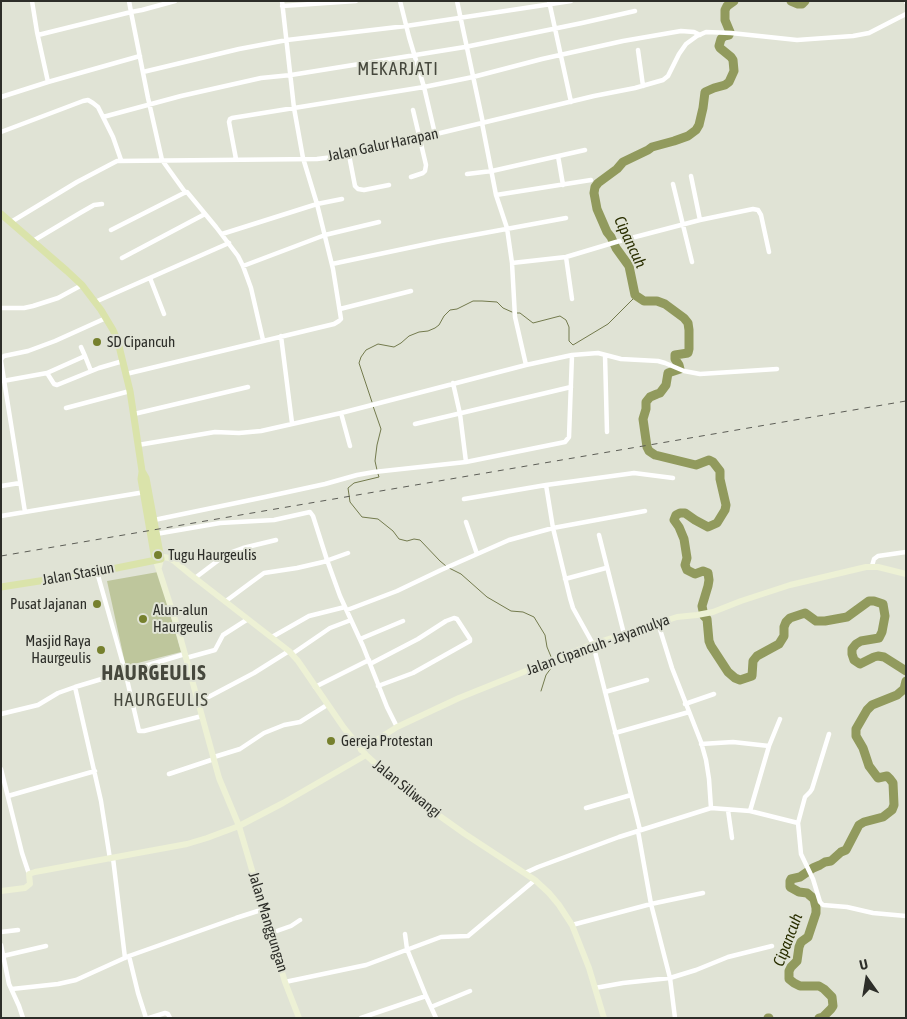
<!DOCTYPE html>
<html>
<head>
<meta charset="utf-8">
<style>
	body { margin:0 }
	#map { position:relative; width:907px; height:1019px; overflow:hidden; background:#e0e3d5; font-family:"Asap Condensed",sans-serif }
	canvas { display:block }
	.frame { position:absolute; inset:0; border:2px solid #2d2e29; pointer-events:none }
	.north { position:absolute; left:842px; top:954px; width:50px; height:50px; -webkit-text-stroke:4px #e0e3d5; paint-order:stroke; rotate:347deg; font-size:14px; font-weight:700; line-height:20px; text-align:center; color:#2d2e29 }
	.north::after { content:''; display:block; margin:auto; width:18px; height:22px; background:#2d2e29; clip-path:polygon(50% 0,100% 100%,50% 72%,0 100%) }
</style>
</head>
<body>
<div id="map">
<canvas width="907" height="1019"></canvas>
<div class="frame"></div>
<div class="north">U</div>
</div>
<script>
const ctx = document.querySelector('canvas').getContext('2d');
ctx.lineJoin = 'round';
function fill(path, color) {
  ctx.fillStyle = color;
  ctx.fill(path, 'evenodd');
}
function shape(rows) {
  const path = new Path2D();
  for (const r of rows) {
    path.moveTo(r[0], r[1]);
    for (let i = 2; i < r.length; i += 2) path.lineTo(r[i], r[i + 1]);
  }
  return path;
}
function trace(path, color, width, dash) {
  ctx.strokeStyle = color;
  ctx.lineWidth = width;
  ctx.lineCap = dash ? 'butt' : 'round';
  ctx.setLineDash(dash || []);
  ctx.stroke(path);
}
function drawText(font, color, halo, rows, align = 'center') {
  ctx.font = font + ' "Asap Condensed",sans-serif';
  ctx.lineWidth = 4;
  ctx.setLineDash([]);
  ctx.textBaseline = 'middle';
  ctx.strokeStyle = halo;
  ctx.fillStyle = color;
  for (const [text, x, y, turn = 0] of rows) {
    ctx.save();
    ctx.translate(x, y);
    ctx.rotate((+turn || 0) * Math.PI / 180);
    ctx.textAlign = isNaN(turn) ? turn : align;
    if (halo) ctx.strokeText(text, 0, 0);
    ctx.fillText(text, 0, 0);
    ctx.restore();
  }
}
fill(shape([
	[158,572,181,652,130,665,125,663,107,581]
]), '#bec69c');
trace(shape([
	[516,313,520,313,533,323,560,316,566,320,569,327,569,341,573,345,608,324,636,296],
	[372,402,359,363,361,357,366,350,378,344,394,347,401,343,409,336,419,332,428,331,435,328,439,325,444,316,450,310,457,309,473,301,482,301,497,302,503,308,512,312],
	[373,406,381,429,377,445,375,461,377,470],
	[378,474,379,477,354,483,348,488,350,502,362,517,378,519,393,531,399,539,407,541,414,539,420,540,440,561,446,566],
	[449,568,461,574,487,597,511,611,523,612,534,617,545,635,547,647,552,659],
	[541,691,546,675,554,664,553,662]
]), '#737a4d', 1);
trace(shape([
	[734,1,727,6,725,10,725,20,730,32,729,35,724,36,721,39,719,46,720,48,731,57,733,60,734,71,729,82,725,85,714,88,705,92,703,108,699,125,696,130,688,136,674,141,652,147,648,150,623,162,617,169,598,183,595,187,594,193,597,209,607,232,611,237,616,248,629,266,635,295,644,301,657,301,665,304,684,318,688,323,689,330,689,349,688,353,675,355,675,359,679,365,680,369,668,373,666,385,660,393,657,394,650,397,646,402,646,409,643,419,647,447,649,451,655,455,696,465,709,460,713,462,720,471,720,479,726,505,725,510,717,523,708,527,695,520,685,513,680,513,676,515,674,520,679,527,684,539,687,558,685,565,687,570,695,574,703,571,708,573,709,580,708,586,702,606,704,616,707,619,709,641,711,646,728,672,735,678,740,680,752,676,753,661,757,656,779,644,784,636,784,627,786,622,790,618,805,613,816,621,825,621,847,617,869,601,874,601,883,604,885,616,882,632,879,638,861,641,856,644,852,649,852,654,854,660,860,664,874,657,878,656,884,657,906,671],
	[791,1,798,4,802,4,805,1],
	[768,1018,769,1018],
	[819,1018,823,1017,831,1009,833,1006,832,997,824,989,819,986,800,986,794,983,789,979,789,971,791,967,797,961,799,947,801,942,808,937,816,913,816,908,814,899,807,893,799,892,790,887,790,881,791,879,800,877,813,868,820,865,825,862,831,861,841,852,846,850,859,825,864,822,883,817,892,810,894,805,893,783,890,779,887,776,878,778,869,766,863,748,856,736,856,729,867,710,872,705,897,695,904,689,906,681]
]), '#919a5d', 9);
trace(shape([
	[32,1,37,32,48,82],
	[129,1,131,12,142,10,175,1],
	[400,1,409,37,424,87,435,134],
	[457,1,483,123],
	[549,1,571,102],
	[906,1,906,2],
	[282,6,356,1],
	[38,35,131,12,148,98,162,160,185,192],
	[638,50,643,86],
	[143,72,239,49,287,40,406,26,571,1],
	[1,97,48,82,140,56],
	[103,117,181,96,261,78,291,75,465,47,582,23,635,11],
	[482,123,496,195,507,228,512,263,515,317,526,365],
	[1,132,83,101,88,100,93,103,98,107,113,137,121,160],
	[349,155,355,186,358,189,364,190,389,185],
	[558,156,563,185],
	[236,159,229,122,230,119,232,118,424,87,473,77,542,59,623,41,681,31,694,32,700,35],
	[467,174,492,171,585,150],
	[691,176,700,220],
	[411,177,423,173,425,171,426,165,413,110],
	[673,184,692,262],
	[496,195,591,180],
	[11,222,77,182,117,161,317,159,349,155,594,96,635,88,663,80,668,76,679,54,686,44,697,36,706,32,731,33,797,40,853,36,869,33,906,14],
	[111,230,184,193,187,192,216,227,238,256,243,266,251,288,263,340],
	[222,234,317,204,342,199],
	[33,241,80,213,94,205,102,204],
	[566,257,572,299],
	[122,258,205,214],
	[512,263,566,257,616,242,700,220,753,209,758,210,761,215,769,252],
	[332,264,441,241,566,218],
	[243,266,325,235,379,222],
	[150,278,164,314],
	[95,302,229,243],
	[1,308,24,308,33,306,58,298,82,285],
	[340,309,411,291],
	[281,336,292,423],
	[81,347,85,356],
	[572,355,598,353,621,359,658,361,665,363,684,371,700,374,777,369],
	[605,355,607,432],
	[1,360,2,358,4,356,28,351,55,341,106,318],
	[1,361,25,512],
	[47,373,85,356,91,371],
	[126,374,334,324,339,321,341,319,333,269,317,204,303,158,294,108,282,1],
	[3,381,47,373,54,384,57,385,99,368,123,361],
	[453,383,460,414,466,462],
	[66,408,130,391],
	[341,413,350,446],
	[134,414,248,387],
	[415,424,571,387],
	[138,445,215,432,239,433,261,431,341,413,526,365,572,355,569,437,565,442,466,462,374,472,357,475,325,484,265,497,154,520],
	[546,485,553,528,570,598,573,608,593,644,640,830],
	[1,486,20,483],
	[464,499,546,485,627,474,634,473,673,478],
	[1,516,145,492],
	[466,522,477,554],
	[156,534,220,523,274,520,310,512,313,516,327,560,340,596,363,646,387,707,397,727],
	[599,535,624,634],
	[872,566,874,559,878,556,906,552],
	[97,572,125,671,139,731,144,731,202,716],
	[195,578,220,559,232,552,243,548,276,540],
	[565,579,606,568],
	[226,601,253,581,264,573,297,568,323,562,348,553],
	[347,610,397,591,441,570,509,540,553,528,645,511],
	[658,623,672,668,701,742,706,760,709,779,711,808],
	[272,637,309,616,345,607],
	[360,639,403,621],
	[292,654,330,628,351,620],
	[186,658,215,650,223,635,248,619],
	[370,664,418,639,446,621,454,618,457,619,470,639,470,641,413,673,378,686],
	[75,687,101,801,110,859],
	[315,687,369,660],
	[605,692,647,680],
	[199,702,254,673,289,651],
	[685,704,714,694],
	[1,714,38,705,58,693,75,687,185,654],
	[615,733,689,712],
	[829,734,812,789,810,792,805,797,798,823,801,854,813,879,820,902,823,905,847,907,873,913,906,916],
	[701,744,733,742,769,746],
	[214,757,240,749,264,733,284,725,300,722,327,705],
	[1,769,22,853,29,874],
	[169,774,214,759],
	[8,796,95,771],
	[586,808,631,795],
	[728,810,732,838],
	[750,811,769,746,780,719],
	[638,831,651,904,670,978,675,1018],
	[113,858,125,958],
	[525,873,538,867,619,837,711,808,750,811,798,823],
	[572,925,651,904,703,893],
	[1,932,18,930],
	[271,933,291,926,300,920],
	[405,934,407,949,426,996,436,1018],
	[1,945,9,984,19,1006,23,1018],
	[3,956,46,946],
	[129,956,138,993,146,1018],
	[285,982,366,965,441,937,468,936,535,880],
	[595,988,623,983,670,978,696,970,728,957,772,946],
	[12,989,58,984,76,980,129,956,236,918,264,909],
	[431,1007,470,991],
	[149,1018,165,1013,168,1014,170,1018],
	[361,1018,426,996]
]), '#fff', 4.5);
trace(shape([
	[157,564,178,629,219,778,239,826,285,982,299,1018],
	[159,567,161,559,164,557,169,558,174,561,191,575,289,651,298,661,344,728,366,755,400,786,420,802,465,834,535,880,549,893,559,905,572,925,589,968,604,1018],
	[361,750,397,727,459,698,593,644,677,617,697,615,713,612,741,601,790,585,866,567,878,567,906,574],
	[1,891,25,888,30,884,29,874,35,872,187,844,207,838,239,826,283,803,366,755]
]), '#edf1d5', 6);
trace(shape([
	[1,214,67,271,82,285,101,310,113,330,118,342,130,391,142,471,146,478,161,559,97,572,1,587],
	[142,472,141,479,155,560]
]), '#dae3aa', 7);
trace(shape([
	[1,556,906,401]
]), '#5c5d56', 1, [6, 6]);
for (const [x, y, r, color] of [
	[97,342,5,"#76802d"],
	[158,555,5,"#76802d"],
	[97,604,5,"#76802d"],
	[143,619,5,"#76802d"],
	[101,650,5,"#76802d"],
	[331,741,5,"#76802d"]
]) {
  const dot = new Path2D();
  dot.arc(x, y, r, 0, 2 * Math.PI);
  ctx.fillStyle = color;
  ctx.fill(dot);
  trace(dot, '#e0e3d5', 2);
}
drawText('15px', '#2d2e29', '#e0e3d5', [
	["Jalan Galur Harapan",383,145,-12],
	["Jalan Stasiun",78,574,-10],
	["Jalan Cipancuh - Jayamulya",598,645,-20],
	["Jalan Siliwangi",407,789,39],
	["Jalan Manggungan",268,922,73]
]);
drawText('15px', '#2d2e29', '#e0e3d5', [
	["SD Cipancuh",107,342],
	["Tugu Haurgeulis",168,555],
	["Pusat Jajanan",87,604,"right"],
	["Alun-alun",153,610],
	["Haurgeulis",153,627],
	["Masjid Raya",91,641,"right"],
	["Haurgeulis",91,658,"right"],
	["Gereja Protestan",341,741]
], 'left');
drawText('italic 16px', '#2a2f00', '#e0e3d5', [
	["Cipancuh",630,242,65],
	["Cipancuh",788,940,-69]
]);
ctx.letterSpacing = '1px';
drawText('18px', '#46483d', '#e0e3d5', [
	["MEKARJATI",398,69],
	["HAURGEULIS",161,700]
]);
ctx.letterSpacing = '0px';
ctx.letterSpacing = '1px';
drawText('bold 20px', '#46483d', '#e0e3d5', [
	["HAURGEULIS",154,674]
]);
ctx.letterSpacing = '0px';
</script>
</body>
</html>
